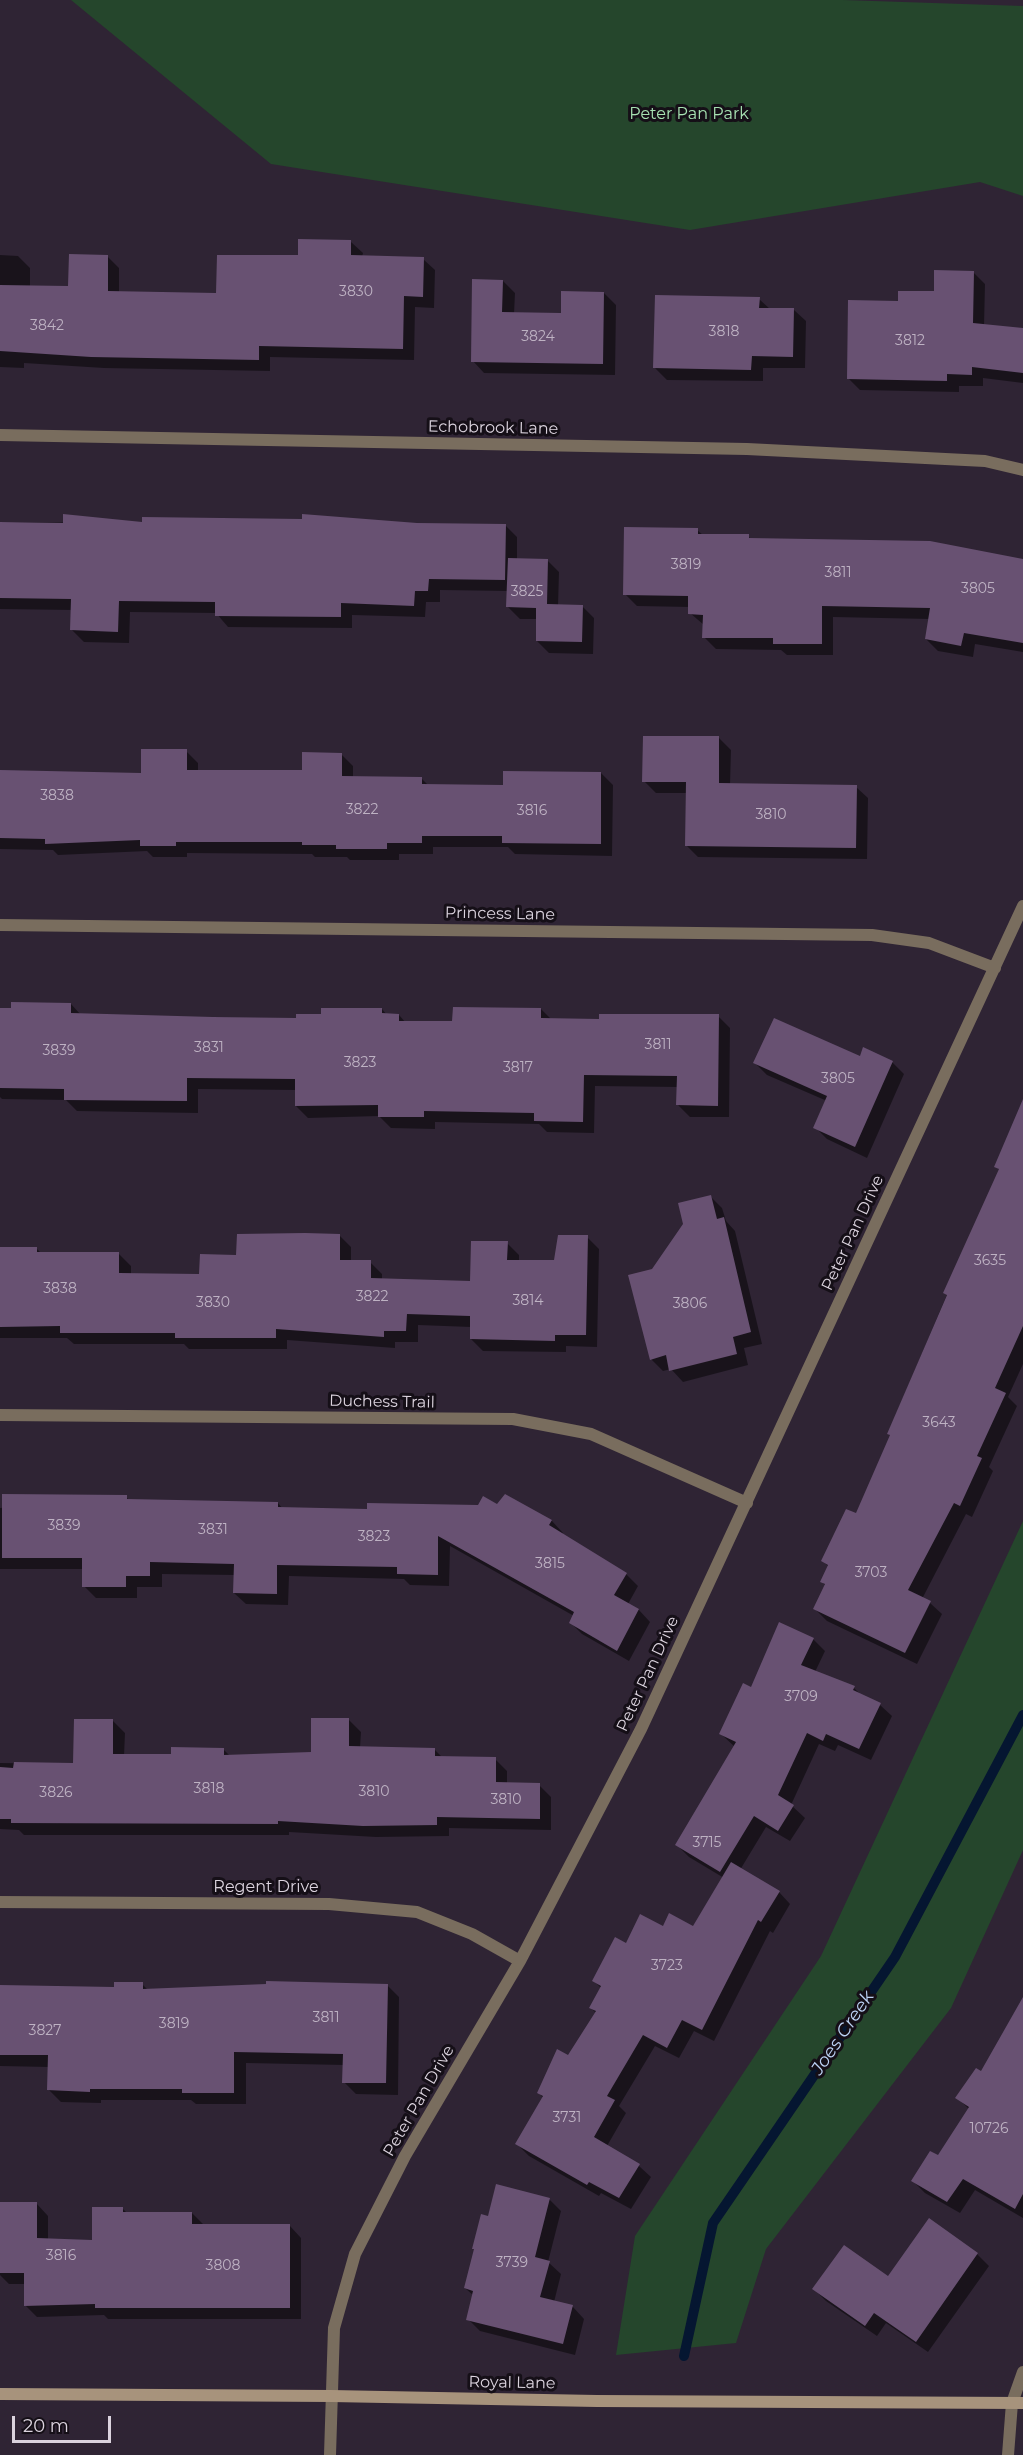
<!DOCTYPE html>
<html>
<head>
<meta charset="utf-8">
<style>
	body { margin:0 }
	#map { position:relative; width:1023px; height:2455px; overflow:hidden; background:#2f2434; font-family:Montserrat,sans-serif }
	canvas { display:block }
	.scale { position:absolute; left:12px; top:2416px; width:99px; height:27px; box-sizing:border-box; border:3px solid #dbd3de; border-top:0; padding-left:8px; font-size:18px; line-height:21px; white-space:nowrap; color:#dbd3de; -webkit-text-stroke:4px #150f17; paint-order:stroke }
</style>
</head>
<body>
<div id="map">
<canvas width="1023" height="2455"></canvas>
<div class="scale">20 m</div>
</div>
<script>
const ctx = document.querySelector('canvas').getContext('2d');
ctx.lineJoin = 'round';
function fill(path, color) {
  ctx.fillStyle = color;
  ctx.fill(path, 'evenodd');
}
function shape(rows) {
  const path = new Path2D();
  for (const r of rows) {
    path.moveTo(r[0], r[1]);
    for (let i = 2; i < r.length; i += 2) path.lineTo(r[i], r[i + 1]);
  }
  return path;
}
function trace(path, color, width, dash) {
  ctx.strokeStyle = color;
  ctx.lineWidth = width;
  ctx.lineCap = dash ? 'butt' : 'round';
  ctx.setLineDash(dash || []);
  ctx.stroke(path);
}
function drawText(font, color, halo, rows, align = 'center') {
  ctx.font = font + ' Montserrat,sans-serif';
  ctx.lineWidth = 6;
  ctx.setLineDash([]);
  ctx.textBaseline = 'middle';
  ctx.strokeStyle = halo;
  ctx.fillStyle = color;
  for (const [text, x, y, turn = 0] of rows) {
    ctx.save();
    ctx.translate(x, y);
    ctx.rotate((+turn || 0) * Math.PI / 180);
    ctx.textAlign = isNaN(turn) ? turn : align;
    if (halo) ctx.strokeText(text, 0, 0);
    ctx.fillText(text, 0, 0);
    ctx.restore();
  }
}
fill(shape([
	[71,0,843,0,1023,6,1023,196,980,182,690,230,271,164],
	[1023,1521,1023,1850,951,2008,766,2249,736,2343,616,2355,635,2236,821,1956]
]), '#25462c');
fill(shape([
	[351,242,363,253,362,257,423,259,435,270,434,308,415,307,414,360,270,357,270,371,104,368,24,363,24,368,0,367,0,255,18,256,30,268,30,287,69,288,107,256,119,268,119,293,218,294,299,257],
	[973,272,985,284,984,326,1023,330,1023,383,983,378,983,386,959,386,959,392,860,390,848,378,899,302,935,293],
	[503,281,515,293,514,314,562,315,604,293,616,305,615,375,484,373,473,361],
	[759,299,770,309,794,310,806,321,805,368,763,368,763,381,667,380,655,368],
	[0,522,506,526,517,537,517,559,547,560,559,572,558,606,582,606,594,618,593,654,549,653,537,641,537,619,520,619,508,607,508,591,440,590,440,602,426,602,425,617,352,615,352,628,228,627,216,613,130,612,129,643,84,642,72,630,73,610,0,609],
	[697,530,703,535,748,536,751,539,1023,561,1023,652,975,644,973,657,938,651,926,639,930,619,833,617,833,655,787,655,781,650,716,649,704,637,704,625,690,613,690,607,637,606,625,594],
	[719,738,731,750,730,785,856,787,868,798,867,859,698,857,686,845,687,793,656,793,644,781],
	[186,751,198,763,198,771,304,772,341,754,353,766,353,778,421,778,429,786,505,787,601,773,613,785,612,856,515,854,508,847,433,847,433,854,399,854,399,860,350,860,347,857,315,857,312,854,187,853,187,857,153,857,147,851,58,855,53,850,0,849,0,771,142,774],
	[71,1004,81,1015,297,1019,382,1009,387,1015,399,1015,406,1023,454,1023,541,1009,551,1019,600,1021,718,1016,730,1028,729,1117,690,1117,678,1105,678,1087,595,1086,594,1133,547,1132,539,1124,435,1122,435,1129,391,1128,379,1116,308,1118,296,1106,296,1090,198,1089,198,1113,77,1111,66,1100,2,1099,0,1097,0,1010],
	[860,1058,892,1062,904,1074,867,1158,827,1139,815,1127,827,1101,767,1075,755,1063],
	[1023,1119,1023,1364,1008,1397,1017,1406,989,1467,993,1471,972,1517,966,1514,922,1599,930,1603,942,1614,917,1664,827,1621,815,1609,826,1586,822,1582,829,1567,823,1561,856,1515,891,1436,888,1433,1000,1170,996,1166],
	[710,1196,722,1208,726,1221,735,1231,762,1344,744,1348,748,1365,683,1382,671,1369,663,1371,651,1359,653,1270],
	[340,1236,351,1247,351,1262,370,1262,382,1274,382,1280,472,1282,507,1243,519,1255,519,1262,556,1262,587,1237,599,1249,597,1347,566,1346,566,1352,483,1351,471,1339,471,1327,418,1325,418,1342,395,1342,395,1348,287,1340,287,1349,189,1349,184,1344,74,1344,67,1338,0,1338,0,1248,37,1249,41,1253,119,1254,131,1266,131,1274,201,1275,238,1256],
	[505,1496,552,1521,563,1533,562,1535,626,1574,638,1586,628,1604,639,1610,650,1622,629,1661,582,1634,570,1622,574,1616,450,1546,449,1586,410,1585,404,1579,289,1576,288,1605,246,1604,234,1593,235,1575,162,1574,162,1587,137,1587,137,1598,96,1598,84,1586,84,1569,0,1569,0,1508,126,1497,130,1501,278,1503,283,1509,368,1510,498,1506],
	[813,1639,825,1651,815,1672,854,1688,862,1696,880,1705,892,1716,871,1760,838,1745,835,1751,819,1744,791,1805,805,1818,790,1841,766,1827,740,1870,779,1892,790,1904,773,1933,770,1931,714,2041,694,2031,679,2058,655,2046,619,2106,626,2113,607,2146,639,2166,651,2177,631,2209,601,2193,599,2196,529,2156,517,2144,543,2098,539,2093,569,2057,596,2013,591,2008,602,1989,594,1981,626,1945,663,1928,694,1928,724,1878,689,1857,677,1845,735,1747,721,1734,752,1689],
	[349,1720,361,1732,360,1748,435,1750,442,1757,495,1759,507,1771,507,1784,539,1785,551,1797,551,1830,449,1828,449,1836,376,1837,289,1832,289,1835,24,1835,19,1830,0,1829,0,1763,75,1764,113,1721,125,1733,124,1756,172,1756,223,1749,231,1757,312,1753],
	[142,1984,148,1990,387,1985,399,1997,398,2095,356,2094,344,2082,345,2065,246,2063,246,2104,196,2104,191,2100,101,2100,101,2103,61,2102,49,2090,49,2067,0,2066,0,1987,116,1988],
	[1023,2022,1023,2218,975,2190,960,2213,925,2193,913,2181,939,2157,969,2109,957,2097,981,2073],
	[549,2199,561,2211,548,2262,561,2274,554,2302,573,2307,584,2319,575,2355,480,2331,468,2319,474,2296,465,2288,489,2218],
	[0,2203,37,2204,48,2216,48,2240,93,2241,123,2209,127,2213,192,2213,204,2225,290,2226,301,2238,301,2319,108,2319,104,2315,37,2317,25,2305,26,2284,9,2284,0,2275],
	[977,2254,989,2266,928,2352,886,2323,877,2336,826,2301,814,2289,889,2278]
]), '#0007');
trace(shape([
	[684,2356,713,2223,895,1957,1023,1715]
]), '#051631', 10);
fill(shape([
	[298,239,351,240,351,255,424,257,423,297,404,296,403,349,259,346,259,360,91,357,0,351,0,285,68,286,69,254,108,255,108,291,216,293,217,255,298,255],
	[934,270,974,271,973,323,1023,328,1023,373,972,367,972,375,947,374,947,381,847,379,848,300,898,301,898,291,934,291],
	[472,279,503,280,502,312,561,313,561,291,604,292,603,364,471,362],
	[655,295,760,297,759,308,794,308,793,357,752,356,751,370,653,368],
	[63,514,142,522,142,517,302,519,302,514,417,523,506,524,505,580,429,579,428,591,415,591,414,606,341,603,341,617,215,616,215,602,119,601,118,632,70,630,71,599,0,598,0,522,63,523],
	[624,527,698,528,698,534,749,534,749,538,930,541,1023,559,1023,643,964,633,961,646,925,639,930,608,822,606,822,644,773,644,773,638,702,638,703,615,688,614,688,596,623,595],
	[508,558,548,559,547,604,583,605,582,642,536,641,536,608,506,607],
	[643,736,719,736,719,783,857,785,856,848,685,846,686,782,642,782],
	[141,749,187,749,187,770,302,770,302,752,342,753,342,776,422,777,422,784,503,785,503,771,601,772,601,844,502,843,502,836,422,836,422,843,387,843,387,849,336,849,336,845,302,845,302,842,176,842,176,846,140,846,140,840,45,844,45,839,0,838,0,770,141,773],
	[11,1002,71,1003,71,1013,213,1017,296,1018,296,1014,321,1014,321,1008,382,1008,382,1013,399,1014,399,1021,452,1021,453,1007,541,1008,541,1018,599,1019,599,1014,719,1014,718,1106,676,1105,677,1076,584,1075,583,1122,534,1121,534,1113,424,1111,424,1117,378,1117,378,1105,295,1106,295,1079,187,1078,187,1101,64,1100,64,1089,0,1088,0,1008,11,1008],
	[774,1018,860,1056,863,1047,893,1061,855,1147,813,1128,827,1096,753,1063],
	[1023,1099,1023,1326,995,1388,1006,1393,977,1456,982,1458,960,1506,954,1503,908,1590,931,1601,905,1653,813,1609,825,1584,820,1582,828,1565,821,1561,846,1509,856,1513,890,1435,887,1434,947,1295,943,1293,999,1169,994,1167],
	[711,1195,717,1219,724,1217,751,1332,733,1337,737,1354,669,1371,666,1355,650,1360,628,1275,652,1269,683,1224,678,1203],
	[305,1233,340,1234,340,1260,371,1260,371,1278,470,1281,471,1241,508,1241,507,1260,554,1260,558,1235,588,1235,586,1335,555,1335,555,1341,470,1339,470,1316,407,1314,406,1331,384,1331,384,1337,276,1329,276,1338,175,1338,175,1333,60,1333,60,1326,0,1327,0,1247,37,1247,37,1252,119,1252,119,1273,199,1274,200,1254,236,1255,237,1234],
	[2,1494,127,1495,127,1499,278,1502,278,1507,367,1509,367,1503,478,1505,483,1496,497,1504,505,1494,552,1520,549,1525,627,1573,614,1595,639,1609,617,1651,569,1623,574,1612,438,1536,438,1575,397,1574,397,1567,277,1565,277,1594,233,1593,234,1564,150,1562,150,1576,126,1576,126,1587,82,1587,82,1558,2,1558],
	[779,1622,814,1638,801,1665,855,1686,853,1690,881,1703,859,1749,826,1734,823,1741,807,1733,778,1795,794,1805,778,1831,754,1816,720,1872,675,1845,736,1742,719,1734,743,1683,751,1687],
	[311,1718,349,1718,349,1746,435,1748,435,1756,496,1757,496,1782,540,1783,540,1819,437,1817,437,1825,363,1826,278,1821,278,1824,11,1823,11,1819,0,1819,0,1767,13,1768,14,1762,73,1763,74,1719,113,1719,113,1754,171,1754,171,1747,224,1748,224,1755,311,1752],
	[731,1862,780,1891,761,1922,758,1920,702,2030,682,2020,667,2048,643,2035,607,2096,615,2100,594,2137,640,2164,619,2198,589,2182,587,2185,515,2144,543,2096,537,2093,557,2049,568,2055,596,2011,589,2008,601,1986,592,1981,615,1937,626,1943,640,1914,663,1926,669,1913,693,1926],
	[266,1981,388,1984,386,2083,342,2083,343,2054,234,2052,234,2093,182,2093,182,2089,90,2089,90,2092,47,2090,48,2055,0,2055,0,1985,114,1987,114,1982,143,1982,143,1989,266,1984],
	[1023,1997,1023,2194,1015,2209,963,2179,947,2202,911,2181,930,2151,938,2155,969,2107,955,2098,976,2068,981,2071],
	[496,2184,550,2198,535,2257,550,2261,540,2297,573,2305,563,2344,466,2320,473,2291,464,2288,474,2249,472,2249,481,2214,488,2216],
	[0,2202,37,2202,37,2238,92,2240,92,2207,123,2207,123,2212,192,2212,192,2224,290,2224,290,2308,95,2308,95,2304,24,2306,24,2273,0,2273],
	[929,2218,978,2253,916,2342,874,2313,865,2326,812,2289,844,2245,888,2276]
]), '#685172');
trace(shape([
	[0,435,747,449,985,461,1023,470],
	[0,925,872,935,929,943,995,968],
	[0,1415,513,1419,591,1434,747,1503],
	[0,1902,329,1904,417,1912,472,1934,520,1961],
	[1012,2403,1023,2372],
	[330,2455,334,2328,355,2254,405,2156,520,1961,641,1729,1023,906]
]), '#796d5e', 12);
trace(shape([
	[1008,2455,1012,2403]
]), '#796d5e', 12);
trace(shape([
	[0,2394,331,2396,597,2401,1023,2403]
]), '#a7937c', 12);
drawText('14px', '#beb2c3', null, [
	["3830",356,292],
	["3842",47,326],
	["3818",724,332],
	["3824",538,337],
	["3812",910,341],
	["3819",686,565],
	["3811",838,573],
	["3805",978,589],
	["3825",527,592],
	["3838",57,796],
	["3822",362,810],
	["3816",532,811],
	["3810",771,815],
	["3811",658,1045],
	["3831",209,1048],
	["3839",59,1051],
	["3823",360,1063],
	["3817",518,1068],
	["3805",838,1079],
	["3635",990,1261],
	["3838",60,1289],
	["3822",372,1297],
	["3814",528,1301],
	["3830",213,1303],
	["3806",690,1304],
	["3643",939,1423],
	["3839",64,1526],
	["3831",213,1530],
	["3823",374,1537],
	["3815",550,1564],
	["3703",871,1573],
	["3709",801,1697],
	["3818",209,1789],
	["3810",374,1792],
	["3826",56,1793],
	["3810",506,1800],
	["3715",707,1843],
	["3723",667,1966],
	["3811",326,2018],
	["3819",174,2024],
	["3827",45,2031],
	["3731",567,2118],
	["10726",989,2129],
	["3816",61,2256],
	["3739",512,2263],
	["3808",223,2266]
]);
drawText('16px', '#a7e2b2', '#150f17', [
	["Peter Pan Park",689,114]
]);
drawText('16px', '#dbd3de', '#150f17', [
	["Echobrook Lane",493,428,1],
	["Princess Lane",500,914,1],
	["Peter Pan Drive",853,1233,-65],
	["Duchess Trail",382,1402,1],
	["Peter Pan Drive",648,1674,-65],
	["Regent Drive",266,1887],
	["Peter Pan Drive",419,2101,-60],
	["Royal Lane",512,2383,1]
]);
drawText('italic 18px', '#bcd2f4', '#150f17', [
	["Joes Creek",843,2033,-56]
]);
</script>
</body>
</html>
